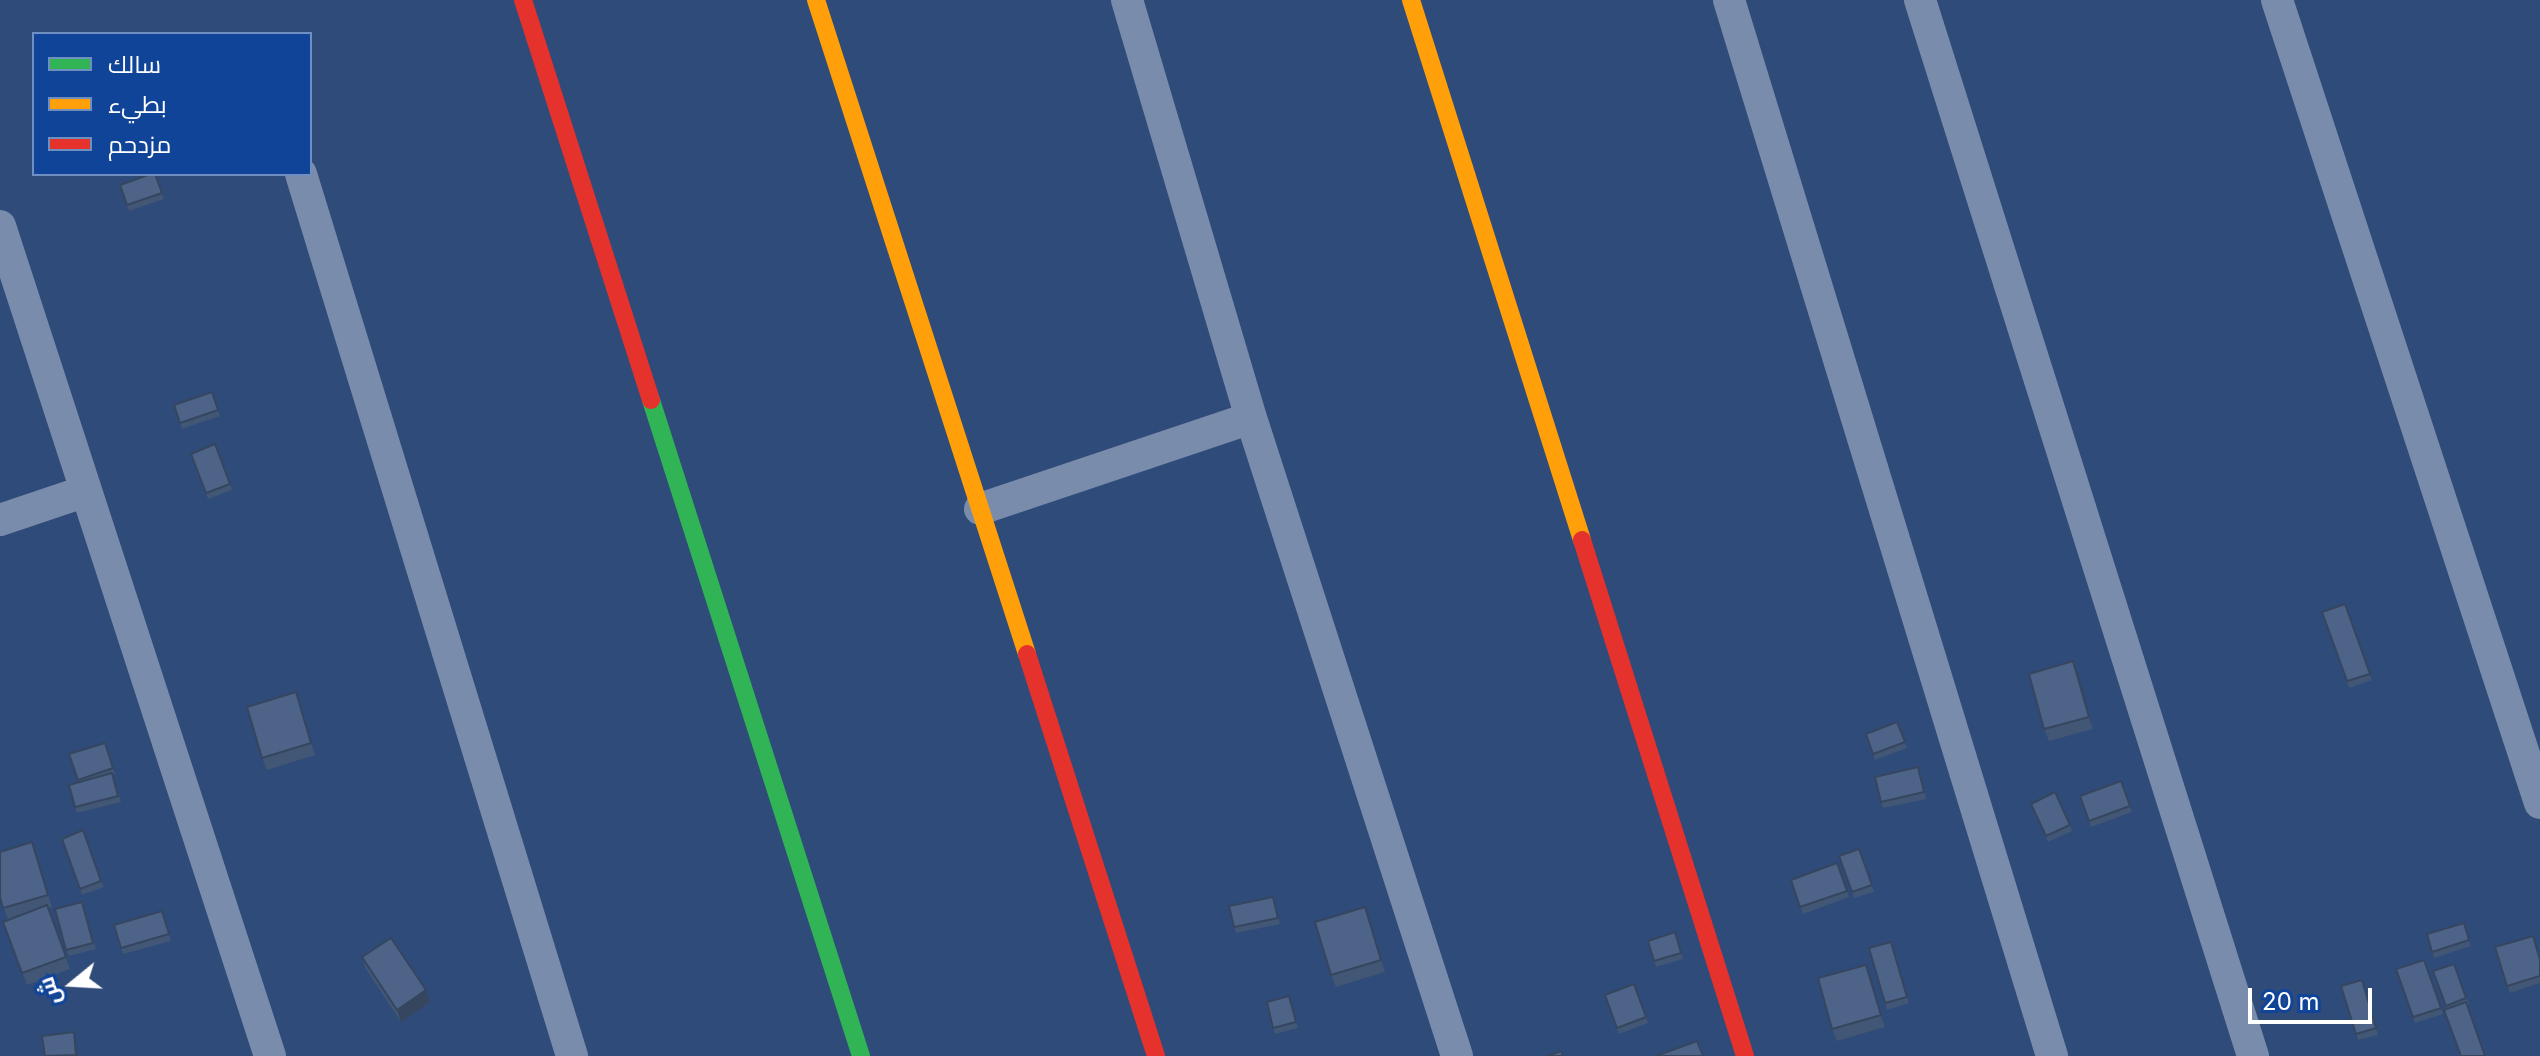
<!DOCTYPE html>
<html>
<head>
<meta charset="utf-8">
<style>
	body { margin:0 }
	#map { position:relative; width:2540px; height:1056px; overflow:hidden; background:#2f4b79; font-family:Inter,Cairo,sans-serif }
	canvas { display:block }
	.legend { position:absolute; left:32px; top:32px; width:280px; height:144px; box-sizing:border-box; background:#104498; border:2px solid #708fc1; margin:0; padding:10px 14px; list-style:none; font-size:24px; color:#fff }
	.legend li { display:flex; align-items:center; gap:16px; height:40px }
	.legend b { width:40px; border:2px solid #708fc1 }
	.north { position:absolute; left:32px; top:944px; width:80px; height:80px; -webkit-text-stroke:6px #104498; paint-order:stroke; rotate:252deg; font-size:22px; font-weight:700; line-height:32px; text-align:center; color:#fff }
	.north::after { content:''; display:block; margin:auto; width:28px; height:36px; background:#fff; clip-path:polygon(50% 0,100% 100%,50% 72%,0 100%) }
	.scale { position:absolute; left:2248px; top:988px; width:124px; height:36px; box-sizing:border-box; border:4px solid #fff; border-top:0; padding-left:10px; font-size:24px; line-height:28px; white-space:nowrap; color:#fff; -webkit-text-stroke:6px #104498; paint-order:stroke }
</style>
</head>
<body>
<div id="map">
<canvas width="2540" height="1056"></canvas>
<ul class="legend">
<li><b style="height:10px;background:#30b455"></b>سالك</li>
<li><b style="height:10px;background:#ff9f0a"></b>بطيء</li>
<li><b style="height:10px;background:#e5322d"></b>مزدحم</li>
</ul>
<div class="north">ش</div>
<div class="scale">20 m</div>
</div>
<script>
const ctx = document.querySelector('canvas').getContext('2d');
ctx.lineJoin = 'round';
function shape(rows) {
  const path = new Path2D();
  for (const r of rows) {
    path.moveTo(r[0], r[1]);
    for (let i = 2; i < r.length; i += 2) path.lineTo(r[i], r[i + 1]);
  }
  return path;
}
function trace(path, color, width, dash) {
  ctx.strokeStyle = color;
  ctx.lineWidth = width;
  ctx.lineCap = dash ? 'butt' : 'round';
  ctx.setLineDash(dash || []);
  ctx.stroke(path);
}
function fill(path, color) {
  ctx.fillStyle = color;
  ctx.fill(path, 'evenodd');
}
trace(shape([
	[1127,0,1251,418,1457,1056],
	[1729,0,2052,1056],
	[1920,0,2253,1056],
	[2277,0,2540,803],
	[301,174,572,1056],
	[0,226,270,1056],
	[980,509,1251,418],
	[0,520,86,491]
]), '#798cab', 32);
trace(shape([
	[651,400,861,1056]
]), '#30b455', 18);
trace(shape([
	[816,0,1027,654],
	[1411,0,1582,540]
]), '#ff9f0a', 18);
trace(shape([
	[523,0,651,400],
	[1582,540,1745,1056],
	[1027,654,1156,1056]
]), '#e5322d', 18);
fill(shape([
	[155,174,164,199,129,211,120,185],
	[212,392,220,416,182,429,174,405],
	[191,454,230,484,232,490,208,499],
	[2345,604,2372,680,2349,688,2322,612],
	[2073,661,2093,729,2049,741,2044,729],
	[296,692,315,755,267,770,262,758],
	[1897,722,1907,748,1875,760,1866,734],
	[105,743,115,774,113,775,121,802,77,813,75,807,79,782,69,754],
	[1921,773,1926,799,1883,808,1881,802],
	[2121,781,2132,812,2091,827,2080,796],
	[2034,810,2070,825,2072,831,2048,842],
	[62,839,101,881,104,887,82,895],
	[32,842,52,907,48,908,70,969,27,985,3,922,8,920,0,897],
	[1859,849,1874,892,1854,898,1839,856],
	[1837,863,1849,897,1803,914,1791,880],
	[82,902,96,949,69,956,66,950],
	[1275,903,1280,924,1236,933,1234,927],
	[1365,907,1385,972,1336,987,1331,975],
	[162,911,171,941,123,954,114,925],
	[2464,923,2471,946,2434,958,2427,934],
	[1675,932,1683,959,1656,967,1648,941],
	[2495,947,2540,959,2540,983,2510,993],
	[1893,948,1909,1003,1887,1010,1885,1003],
	[362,957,430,1002,401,1022,366,969],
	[2424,960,2443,1014,2415,1023,2396,969],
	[2454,964,2469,1004,2447,1009,2433,971],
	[1866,965,1885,1027,1837,1041,1832,1029],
	[2362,980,2378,1035,2358,1040,2341,986],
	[1634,984,1648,1023,1619,1034,1605,995],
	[1291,1002,1298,1028,1275,1034,1273,1028]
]), '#425675');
fill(shape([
	[2073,661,2078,673,2093,729,2089,717],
	[1866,965,1871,977,1885,1027,1881,1015],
	[426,990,430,1002,401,1022,397,1010],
	[74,1032,76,1039,78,1056,76,1056]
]), '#36465f');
const building = shape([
	[151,174,155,174,162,193,127,205,120,185,151,174],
	[212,392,218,410,180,423,174,405,212,392],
	[215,444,230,484,206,493,191,454,215,444],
	[2345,604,2370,674,2347,681,2322,612,2345,604],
	[2073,661,2089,717,2044,729,2029,674,2073,661],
	[296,692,311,743,262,758,247,707,296,692],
	[1897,722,1905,742,1873,754,1866,734,1897,722],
	[105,743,113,768,78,780,69,754,105,743],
	[1918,767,1924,792,1881,802,1875,777,1918,767],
	[112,773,118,796,75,807,69,785,112,773],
	[2121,781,2130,806,2089,821,2080,796,2121,781],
	[2055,792,2070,825,2046,836,2031,804,2055,792],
	[83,830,101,881,80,889,62,839,83,830],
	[32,842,48,895,3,908,0,897,0,852,32,842],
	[1859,849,1872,885,1852,892,1839,856,1859,849],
	[1837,863,1847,891,1800,907,1791,880,1837,863],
	[1273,897,1278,918,1234,927,1229,906,1273,897],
	[82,902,93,943,66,950,55,909,82,902],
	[47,905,66,957,22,973,3,922,47,905],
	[1365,907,1381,960,1331,975,1315,922,1365,907],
	[162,911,169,934,121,948,114,925,162,911],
	[2464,923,2469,940,2432,952,2427,934,2464,923],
	[1675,932,1681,953,1654,961,1648,941,1675,932],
	[2533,936,2540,960,2540,976,2507,986,2495,947,2533,936],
	[391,938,426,990,397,1010,362,957,391,938],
	[1891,942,1907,997,1885,1003,1869,948,1891,942],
	[2424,960,2441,1008,2413,1017,2396,969,2424,960],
	[2454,964,2466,998,2446,1006,2433,971,2454,964],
	[1866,965,1881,1015,1832,1029,1818,978,1866,965],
	[2362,980,2376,1028,2356,1034,2341,986,2362,980],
	[1634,984,1646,1017,1617,1028,1605,995,1634,984],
	[1289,996,1296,1022,1273,1028,1267,1002,1289,996],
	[2466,1002,2485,1056,2461,1056,2444,1010,2466,1002],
	[74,1032,76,1055,45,1056,42,1036,74,1032],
	[1697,1041,1703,1056,1656,1056,1697,1041],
	[1561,1051,1563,1056,1548,1056,1561,1051]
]);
fill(building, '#4d6488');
trace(building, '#36465f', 2);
</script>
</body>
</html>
